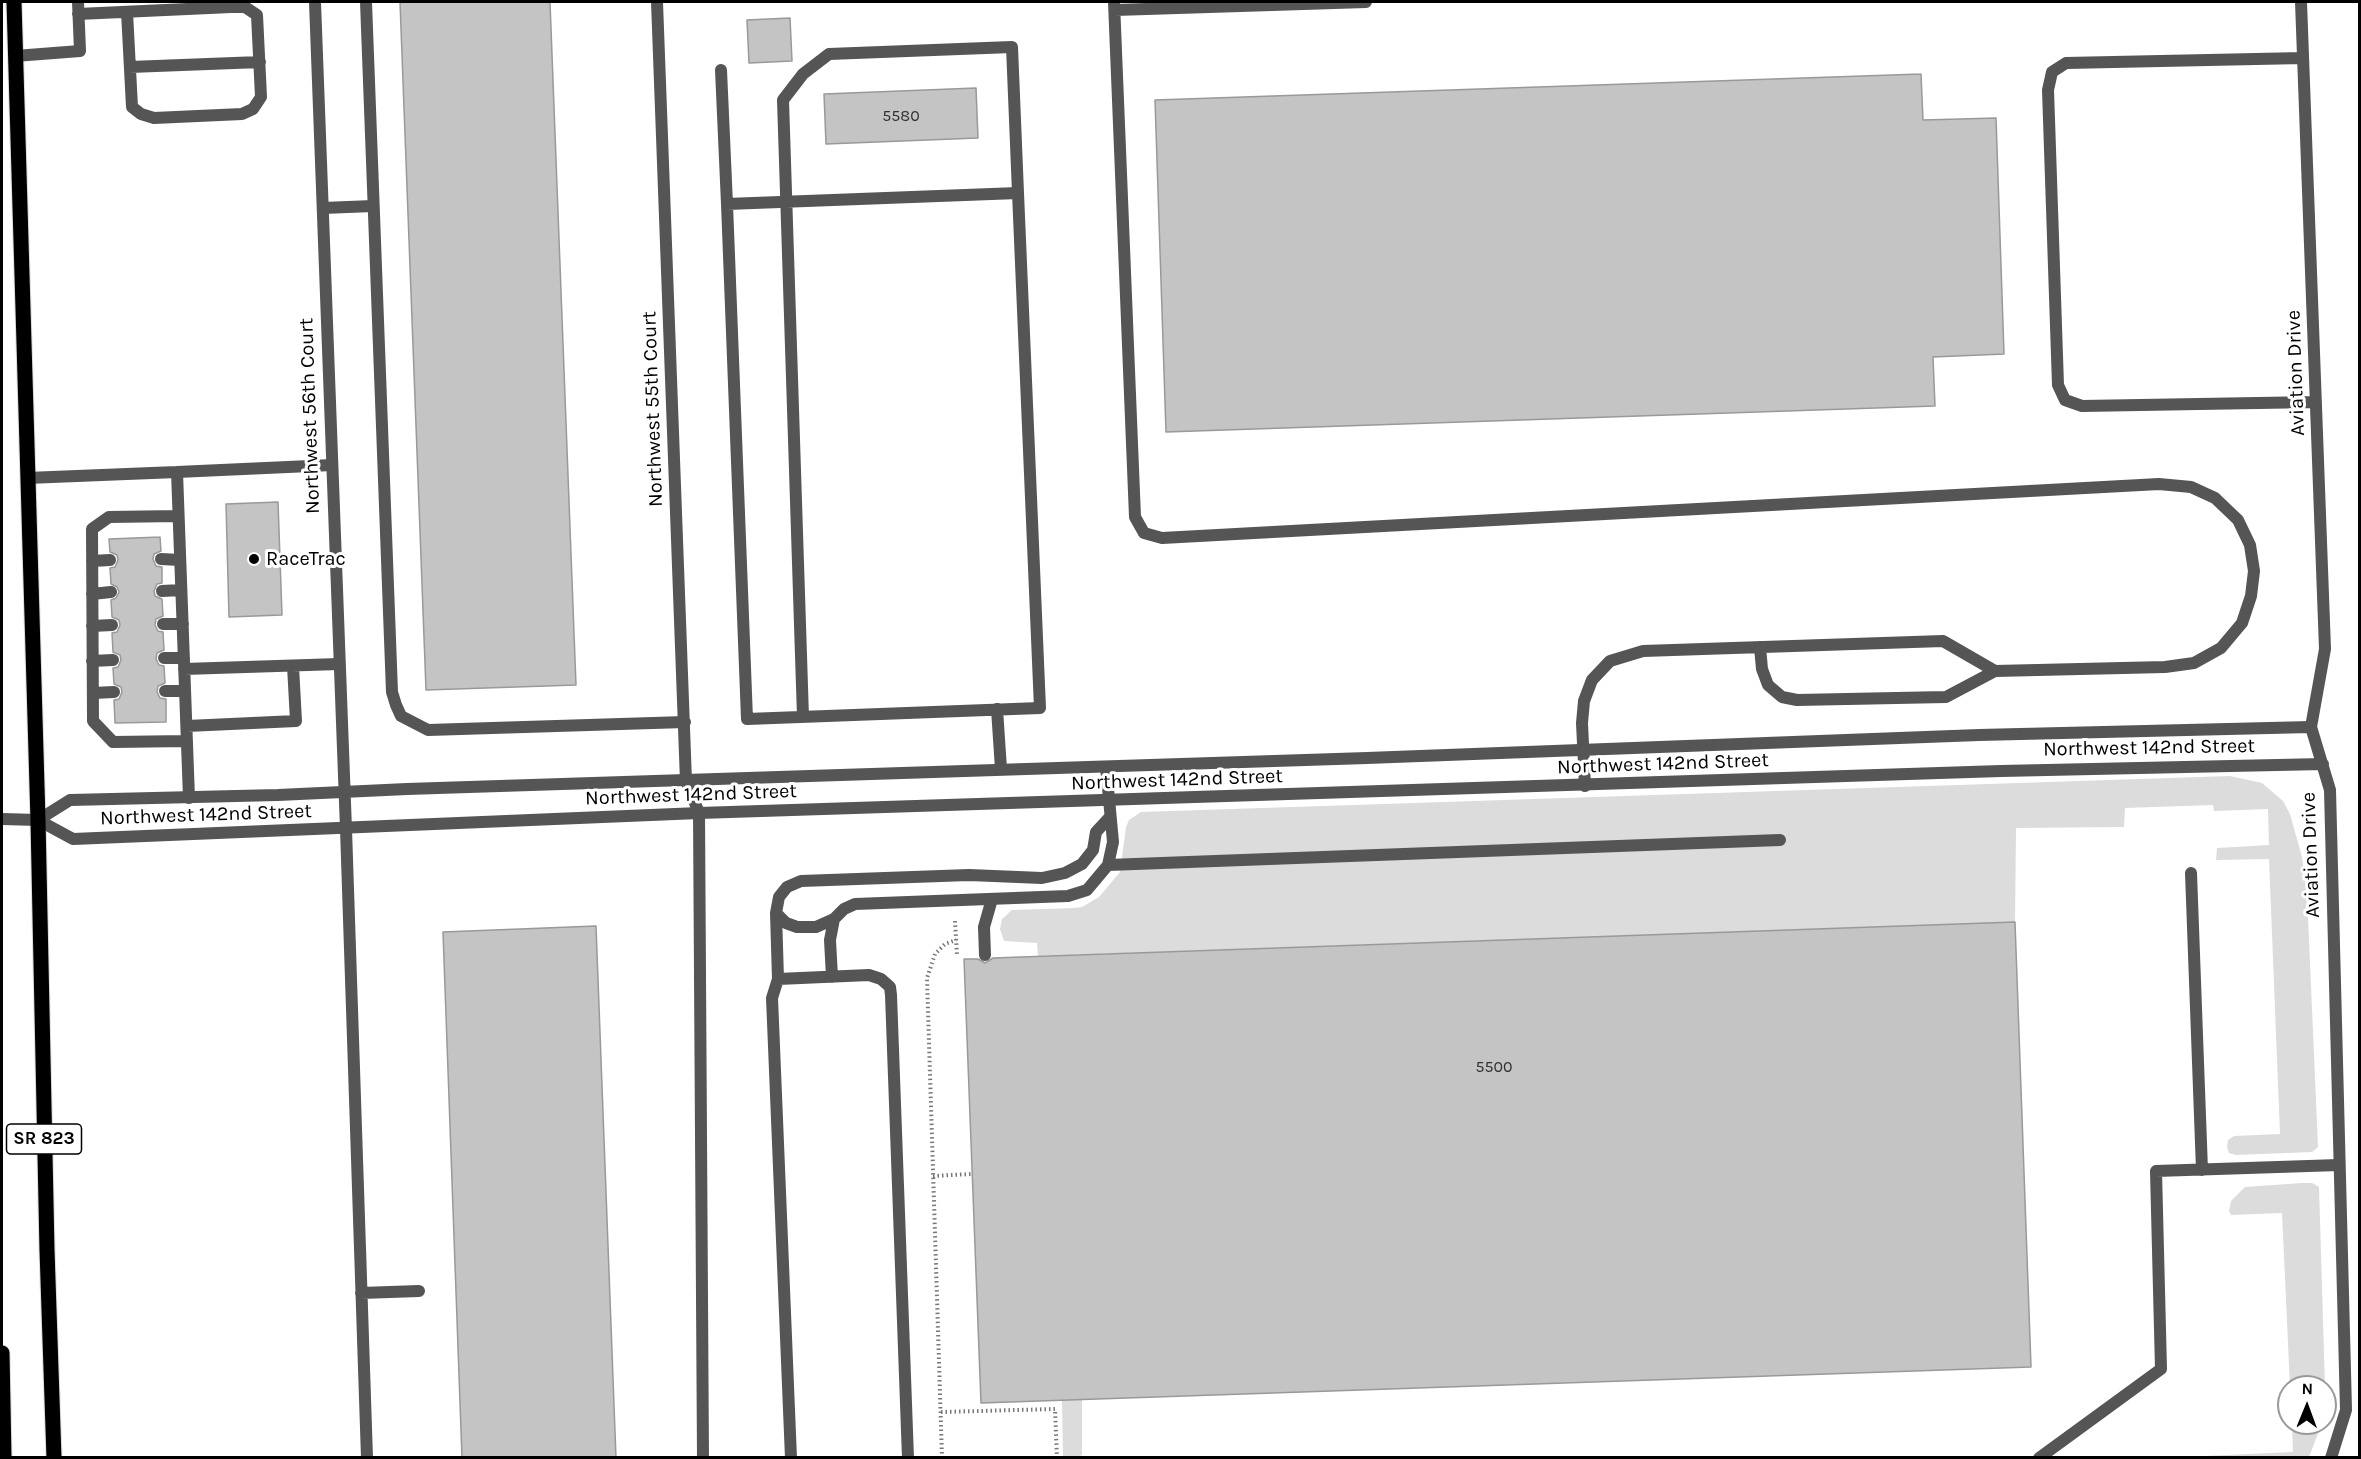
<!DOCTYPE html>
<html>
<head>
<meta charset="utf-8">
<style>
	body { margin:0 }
	#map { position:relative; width:2361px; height:1459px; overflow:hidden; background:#fff; font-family:Karla,sans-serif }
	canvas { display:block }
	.frame { position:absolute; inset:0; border:3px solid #000; pointer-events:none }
	.north { position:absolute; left:2277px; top:1375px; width:60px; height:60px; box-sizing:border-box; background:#fff; border:2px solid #999; border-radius:50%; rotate:1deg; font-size:16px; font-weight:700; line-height:24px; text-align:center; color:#000 }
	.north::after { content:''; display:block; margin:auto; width:21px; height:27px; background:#000; clip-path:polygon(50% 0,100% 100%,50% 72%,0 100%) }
</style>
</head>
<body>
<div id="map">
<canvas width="2361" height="1459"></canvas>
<div class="frame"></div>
<div class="north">N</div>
</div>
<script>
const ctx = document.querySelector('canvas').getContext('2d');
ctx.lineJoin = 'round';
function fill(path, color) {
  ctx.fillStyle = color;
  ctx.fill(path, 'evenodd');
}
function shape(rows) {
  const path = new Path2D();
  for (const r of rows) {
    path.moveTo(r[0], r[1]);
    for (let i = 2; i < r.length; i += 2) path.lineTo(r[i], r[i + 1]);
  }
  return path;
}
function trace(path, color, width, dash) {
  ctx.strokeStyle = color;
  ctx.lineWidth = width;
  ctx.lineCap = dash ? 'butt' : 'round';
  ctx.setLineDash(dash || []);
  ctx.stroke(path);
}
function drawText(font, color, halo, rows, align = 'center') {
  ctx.font = font + ' Karla,sans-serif';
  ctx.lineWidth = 6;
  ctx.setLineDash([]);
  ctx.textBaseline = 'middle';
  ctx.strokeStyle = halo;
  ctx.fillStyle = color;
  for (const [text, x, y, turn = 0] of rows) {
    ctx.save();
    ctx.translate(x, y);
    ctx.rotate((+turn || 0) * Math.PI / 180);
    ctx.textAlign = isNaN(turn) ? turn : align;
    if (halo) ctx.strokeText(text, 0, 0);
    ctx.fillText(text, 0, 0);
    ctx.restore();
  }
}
fill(shape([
	[2230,776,2262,783,2283,801,2290,814,2302,857,2307,894,2318,1147,2312,1152,2236,1155,2229,1153,2227,1147,2228,1140,2234,1136,2280,1134,2269,859,2216,860,2217,848,2269,845,2268,809,2214,811,2213,805,2125,808,2124,827,2016,828,2015,922,1038,956,1037,943,1004,941,1000,929,1002,919,1012,910,1074,908,1082,907,1099,897,1120,872,1126,827,1129,820,1141,812],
	[2302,1183,2312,1183,2319,1187,2325,1387,2290,1387,2282,1213,2231,1215,2229,1211,2231,1201,2245,1187],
	[1082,1399,1082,1454,1080,1457,1063,1457,1062,1400],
	[2292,1423,2322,1423,2309,1457,2181,1457,2293,1452]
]), '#dcdcdc');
const building = shape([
	[400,2,550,2,576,685,426,690,400,2],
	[790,18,792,61,749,63,747,20,790,18],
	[1921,74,1923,120,1996,118,2004,354,1933,357,1935,406,1166,432,1155,100,1921,74],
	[976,88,978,138,826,144,824,94,976,88],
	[278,502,282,615,229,617,226,504,278,502],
	[160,537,161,551,154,554,153,559,156,566,162,567,162,583,157,584,154,591,155,596,162,599,163,616,156,619,155,625,158,631,163,632,164,650,157,653,156,659,159,665,164,666,165,683,158,686,157,692,160,698,166,699,166,722,115,723,114,700,119,699,122,692,121,687,114,684,113,668,118,667,121,660,120,655,113,652,112,633,117,632,120,625,119,620,112,617,111,600,116,598,119,592,117,587,111,584,110,568,115,567,118,560,117,555,110,552,109,539,160,537],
	[2015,922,2031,1367,981,1403,964,959,978,959,985,963,993,958,2015,922],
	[596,926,616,1458,462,1458,443,932,596,926]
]);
fill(building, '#c4c4c4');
trace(building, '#999', 1.5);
const primary = shape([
	[14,2,38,820,47,1250,54,1458],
	[2,1353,4,1458]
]);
trace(primary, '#dbdbdb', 17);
trace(shape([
	[955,921,957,955],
	[933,1176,972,1174],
	[941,1412,1055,1409,1057,1458],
	[942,1458,927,978,935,954,945,944,956,940]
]), '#777', 4, [1.5, 3]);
trace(shape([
	[366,2,392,692,396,705,401,716,428,730,685,722],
	[657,2,686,781,699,813,703,1458],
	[1114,2,1135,517,1144,533,1162,538,2159,484,2191,487,2215,498,2238,520,2250,545,2254,571,2251,596,2242,623,2221,648,2194,663,2165,667,1995,671,1946,697,1797,700,1782,697,1768,685,1762,669,1760,647],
	[2301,2,2325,649,2311,727],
	[1115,10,1366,2],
	[78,14,231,7,245,7,257,15,261,97,253,109,242,114,154,118,141,114,132,107,127,12],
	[15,56,80,51,78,2],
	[2303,58,2066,63,2052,72,2048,90,2058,385,2065,400,2082,406,2316,402],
	[130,67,260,62],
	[721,70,727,204],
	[1018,193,1040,708,747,719,727,204,1018,193],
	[323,208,373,206],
	[27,478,177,472],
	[178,516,109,517,92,529,93,721,113,742,187,741],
	[161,559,180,560],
	[92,561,110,560],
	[162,591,181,590],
	[92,594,111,592],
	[163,624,183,624],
	[92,626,112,625],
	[164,658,184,658],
	[92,661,113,660],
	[184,669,339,664],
	[165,691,185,691],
	[93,693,114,692],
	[997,709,1001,769],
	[803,717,783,100,803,74,829,54,1012,47,1018,193],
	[187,726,296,721,293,666],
	[1585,786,1582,723,1584,701,1592,680,1610,661,1643,651,1943,641,1995,671],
	[189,798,177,472,332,465],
	[346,829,367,1458],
	[1108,865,1780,840],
	[2191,873,2202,1170],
	[776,913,786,923,797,927,816,927,834,919],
	[985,955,984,927,992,899],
	[832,977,830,940,834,919,844,909,855,904,1068,896,1087,890,1108,865,1113,842,1106,767],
	[778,979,776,913,779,897,787,887,801,881,969,875,1042,878,1065,873,1082,864,1093,850,1096,832,1109,818],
	[361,1293,419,1291],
	[791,1458,772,998,778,979,869,975,881,979,890,987,891,995,908,1458],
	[2039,1458,2161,1369,2156,1171,2339,1165]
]), '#555', 12);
trace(shape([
	[315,2,346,829],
	[2,819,38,820,73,839,699,813,2001,771,2323,764],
	[38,820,70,800,278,795,407,789,1367,758,1979,735,2311,727,2330,790,2346,1410,2331,1458]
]), '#555', 12);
trace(primary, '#000', 15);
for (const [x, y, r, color] of [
	[254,559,6,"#000"]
]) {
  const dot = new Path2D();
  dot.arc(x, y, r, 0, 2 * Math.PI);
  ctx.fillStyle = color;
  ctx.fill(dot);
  trace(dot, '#fff', 2);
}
drawText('16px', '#313131', null, [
	["5580",901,116],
	["5500",1494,1067]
]);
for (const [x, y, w] of [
	[44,1139,75]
]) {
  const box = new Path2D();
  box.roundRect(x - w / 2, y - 15, w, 30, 4.5);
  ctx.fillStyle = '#fff';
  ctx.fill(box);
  trace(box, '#000', 1.5);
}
drawText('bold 18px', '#000', null, [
	["SR 823",44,1139]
]);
drawText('20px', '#000', '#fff', [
	["Aviation Drive",2296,373,-92],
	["Northwest 55th Court",653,409,-92],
	["Northwest 56th Court",310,416,-92],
	["Northwest 142nd Street",2149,748,-1],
	["Northwest 142nd Street",1663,764,-2],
	["Northwest 142nd Street",1177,780,-2],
	["Northwest 142nd Street",691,795,-2],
	["Northwest 142nd Street",206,815,-2],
	["Aviation Drive",2311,855,-92]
]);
drawText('20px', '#000', '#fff', [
	["RaceTrac",266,559]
], 'left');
</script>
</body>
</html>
